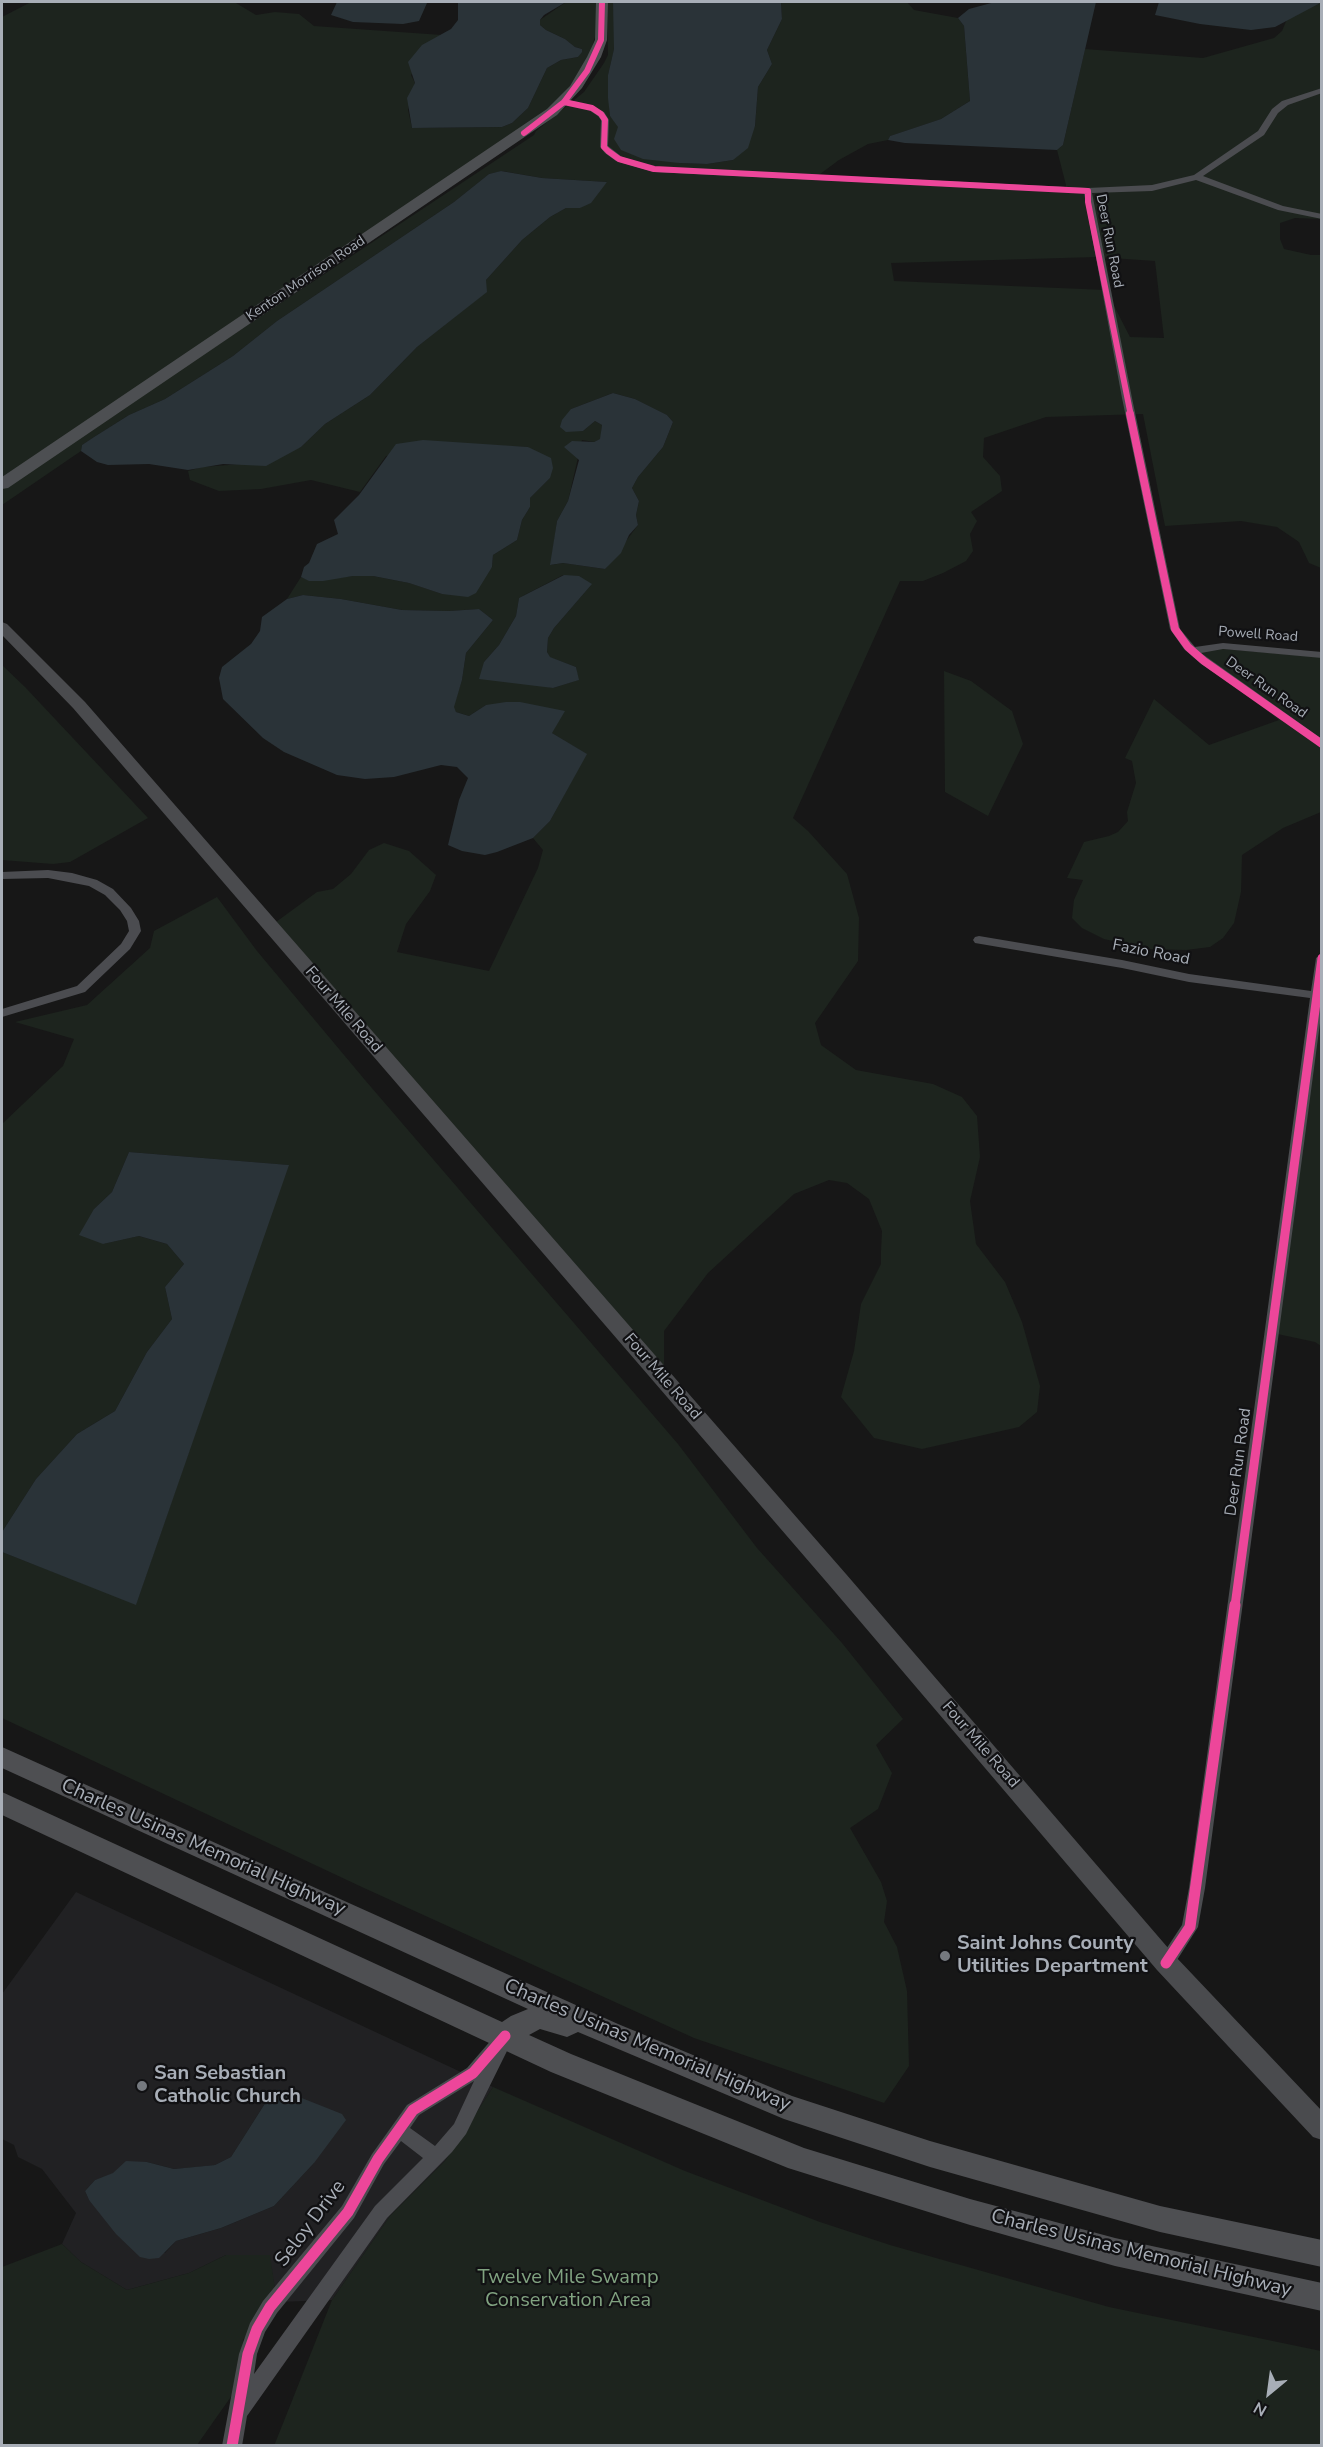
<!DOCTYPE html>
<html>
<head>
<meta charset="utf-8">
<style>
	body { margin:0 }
	#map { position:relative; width:1323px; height:2447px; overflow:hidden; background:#171717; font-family:"Nunito Sans",sans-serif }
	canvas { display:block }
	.frame { position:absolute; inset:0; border:3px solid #a8aeb7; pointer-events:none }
	.north { position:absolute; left:1239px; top:2363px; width:60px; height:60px; -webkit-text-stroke:4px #111113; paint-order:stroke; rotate:209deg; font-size:16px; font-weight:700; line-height:24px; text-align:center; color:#a8aeb7 }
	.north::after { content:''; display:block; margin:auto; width:21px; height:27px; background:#a8aeb7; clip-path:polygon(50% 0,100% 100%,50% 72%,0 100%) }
</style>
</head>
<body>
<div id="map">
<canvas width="1323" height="2447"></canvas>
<div class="frame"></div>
<div class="north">N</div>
</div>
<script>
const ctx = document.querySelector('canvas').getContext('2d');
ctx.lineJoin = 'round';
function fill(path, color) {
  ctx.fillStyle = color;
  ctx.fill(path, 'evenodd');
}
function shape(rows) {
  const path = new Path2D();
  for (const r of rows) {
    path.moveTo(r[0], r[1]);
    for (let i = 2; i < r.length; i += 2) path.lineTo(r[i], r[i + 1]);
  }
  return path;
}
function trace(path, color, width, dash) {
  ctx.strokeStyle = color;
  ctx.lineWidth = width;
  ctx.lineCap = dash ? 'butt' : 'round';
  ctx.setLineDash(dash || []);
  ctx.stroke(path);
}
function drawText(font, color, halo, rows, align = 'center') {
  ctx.font = font + ' "Nunito Sans",sans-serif';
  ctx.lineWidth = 4.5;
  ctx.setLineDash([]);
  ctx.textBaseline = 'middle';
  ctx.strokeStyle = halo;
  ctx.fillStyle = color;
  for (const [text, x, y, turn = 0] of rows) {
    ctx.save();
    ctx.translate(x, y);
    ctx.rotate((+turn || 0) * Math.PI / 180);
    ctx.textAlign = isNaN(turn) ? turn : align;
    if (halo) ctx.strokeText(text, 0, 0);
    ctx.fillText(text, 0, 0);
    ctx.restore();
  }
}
fill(shape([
	[76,1892,493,2087,445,2161,390,2216,332,2300,277,2302,269,2255,226,2255,189,2273,127,2290,81,2262,62,2244,76,2213,42,2169,18,2157,14,2145,2,2139,2,1994],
	[271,2094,314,2163,274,2206,221,2228,176,2241,165,2253,89,2200,85,2191,95,2180,147,2162,174,2169,197,2167,215,2165,231,2157]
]), '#212123');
fill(shape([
	[31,2,237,2,236,3,256,15,275,12,299,14,314,26,442,35,411,75,415,83,408,110,412,128,502,127,512,123,528,108,547,68,561,60,578,57,582,49,575,47,565,39,546,30,540,25,540,20,566,2,598,2,599,22,589,58,568,89,548,111,2,480,2,17],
	[607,2,613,2,615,22,614,50,608,75,610,116,679,163,707,164,733,160,755,126,758,87,772,64,767,50,782,19,781,2,907,2,914,10,958,18,964,26,970,101,941,119,890,136,888,140,868,144,839,160,812,180,1065,192,1066,185,1057,150,1063,145,1085,49,1203,58,1274,38,1282,31,1287,19,1321,2,1321,219,1295,218,1280,223,1280,239,1284,249,1311,255,1321,255,1321,568,1309,563,1299,542,1277,527,1241,521,1165,526,1143,414,1046,417,984,438,983,457,1000,476,1002,491,971,512,977,521,970,534,973,551,966,561,943,573,923,581,900,581,793,818,808,831,847,874,859,918,858,961,815,1023,821,1045,856,1070,933,1084,962,1097,977,1116,980,1157,970,1201,976,1244,1005,1282,1022,1322,1040,1386,1037,1412,1019,1427,922,1449,874,1438,841,1397,854,1351,861,1304,881,1264,881,1251,882,1231,869,1199,847,1183,829,1180,794,1194,708,1273,664,1331,664,1368,276,922,317,892,333,889,351,874,369,850,384,843,409,851,436,875,430,891,406,924,397,952,489,971,538,868,543,850,533,838,550,821,586,754,552,733,486,705,469,716,456,712,453,707,462,680,466,653,493,620,479,609,449,611,402,610,341,599,303,595,287,599,301,577,310,581,353,576,373,576,409,583,442,594,492,567,493,555,517,540,522,520,530,507,530,498,550,478,528,447,479,445,386,456,360,492,311,480,261,489,219,491,190,480,188,471,202,467,241,464,301,447,325,424,370,395,417,347,486,292,486,280,522,240,550,217,566,208,580,208,607,182,542,178,502,171,489,174,454,202,277,321,233,356,165,399,129,415,94,437,82,445,81,451,2,505,2,488,534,135,536,131,584,92,604,63,608,55],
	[1097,257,1155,261,1164,338,1130,337,1106,290,894,281,891,263],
	[613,393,635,399,667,415,673,422,663,447,638,477,632,488,639,501,636,515,638,525,605,569,563,563,551,565,557,521,568,501,582,440,594,442,601,439,602,425,595,421,583,431,571,409],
	[563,575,591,585,554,628,548,638,547,652,549,657,576,667,578,680,553,688,538,685,484,662,499,645,516,616,519,598],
	[1197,647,1321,657,1321,812,1283,828,1242,855,1241,892,1234,923,1223,938,1210,947,1186,950,1147,949,1104,939,1082,928,1072,918,1074,900,1083,880,1067,878,1084,842,1109,836,1118,832,1128,821,1127,812,1136,783,1132,761,1125,758,1154,699,1209,745,1279,720,1201,660],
	[2,665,25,687,148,818,70,862,53,864,2,860],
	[944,671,971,681,1012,711,1023,744,988,816,945,792],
	[217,897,257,951,365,1080,678,1444,757,1548,842,1643,903,1719,876,1745,892,1773,878,1809,850,1828,881,1882,887,1901,884,1922,897,1947,907,1991,909,2066,884,2103,694,2038,364,1888,2,1718,2,1552,136,1604,288,1165,129,1152,112,1192,94,1209,103,1244,139,1236,167,1244,184,1264,165,1287,172,1319,147,1352,115,1411,77,1434,36,1479,2,1532,2,1124,63,1066,74,1039,15,1022,87,1005,150,948,154,931],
	[1321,975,1321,1346,1315,1342,1268,1332],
	[493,2087,685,2171,820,2222,890,2245,1109,2307,1321,2351,1321,2445,274,2446,332,2300,390,2216,445,2161],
	[62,2244,81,2262,127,2290,189,2273,226,2255,270,2255,277,2302,243,2340,242,2381,197,2445,2,2446,2,2267]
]), '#1d241e');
fill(shape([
	[337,2,427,2,427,3,419,21,403,24,353,22,331,15],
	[458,2,566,2,544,15,540,20,540,25,546,30,565,39,575,47,582,49,582,52,578,57,561,60,547,68,528,108,512,123,502,127,412,128,407,98,415,83,408,62,422,45,451,29,458,20],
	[613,2,781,2,782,19,767,50,772,64,758,87,755,126,748,148,733,160,707,164,679,163,643,159,621,150,614,139,618,127,610,116,608,98,608,75,614,49],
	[995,2,1096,2,1063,145,1057,150,905,143,888,140,890,136,941,119,970,101,964,26,958,18,969,9],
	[1159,2,1322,2,1275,27,1251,30,1200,24,1155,15],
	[501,171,542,178,607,182,591,203,580,208,566,208,550,217,522,240,486,280,487,292,417,347,370,395,325,424,301,447,266,466,223,464,188,470,149,464,108,465,97,462,81,451,82,445,94,437,129,415,165,399,233,356,277,321,454,202,489,174],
	[613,393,635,399,667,415,673,422,663,447,638,477,632,488,639,501,636,515,638,525,629,535,621,553,605,569,563,563,550,565,557,521,568,501,579,460,564,447,572,441,594,442,600,439,602,425,595,421,583,431,566,432,560,427,562,420,571,409],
	[423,440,528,447,551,458,553,468,550,478,530,498,530,507,522,520,517,540,493,555,492,567,476,593,468,597,442,594,409,583,373,576,353,576,323,581,309,581,301,577,304,567,309,563,317,544,338,534,334,520,359,495,396,444],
	[564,575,579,576,592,584,554,628,548,638,547,652,550,657,576,667,579,680,553,688,479,679,484,662,499,645,516,616,519,598],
	[303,595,341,599,402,610,449,611,479,609,493,620,466,653,462,680,454,707,456,712,469,716,486,705,506,702,520,702,565,711,552,733,587,754,550,821,533,838,497,852,485,855,462,851,448,845,459,800,468,778,457,767,441,765,394,777,365,779,337,775,284,752,263,738,223,699,219,678,222,667,251,644,260,631,262,617,287,599],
	[129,1152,289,1165,136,1605,2,1552,2,1532,36,1479,77,1434,115,1411,147,1352,172,1319,165,1287,184,1264,167,1244,139,1236,103,1244,79,1235,94,1209,112,1192],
	[279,2089,342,2114,346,2120,314,2163,274,2206,221,2228,176,2241,159,2258,149,2259,140,2257,116,2234,89,2200,85,2191,95,2180,113,2173,126,2161,147,2162,174,2169,215,2165,231,2157,271,2094]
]), '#2a3338');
fill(shape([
	[1322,88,1322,93,1288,105,1278,113,1264,135,1203,176,1283,206,1322,214,1322,219,1278,210,1196,180,1152,191,1092,193,1132,398,1180,629,1195,647,1223,643,1322,652,1322,658,1223,649,1201,653,1322,739,1322,747,1200,663,1184,649,1170,629,1122,398,1084,193,654,172,616,161,605,153,600,147,601,120,598,116,589,110,560,102,564,100,592,106,604,112,609,120,608,146,622,157,654,167,1088,188,1152,185,1194,175,1258,131,1272,109,1282,101,1322,88],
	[48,870,72,873,97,880,113,889,131,908,139,921,141,931,130,949,85,992,2,1017,2,1009,77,986,121,944,129,931,127,921,120,910,105,895,89,886,48,878,2,879,2,872,48,870],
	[979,936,1122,960,1189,974,1311,991,1316,958,1322,954,1322,1008,1205,1888,1198,1927,1172,1968,1166,1970,1160,1968,1157,1963,1182,1925,1189,1888,1310,998,1189,982,1122,968,975,943,973,940,975,937,979,936],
	[505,2029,511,2031,514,2036,505,2048,507,2051,466,2134,452,2152,387,2218,247,2416,242,2446,222,2446,239,2354,250,2323,263,2301,342,2206,372,2154,407,2105,467,2068,499,2031,505,2029],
	[474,2081,454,2124,435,2146,410,2128,419,2115,474,2081],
	[401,2141,423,2158,375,2206,254,2374,257,2354,265,2332,277,2313,354,2218,384,2164,401,2141]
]), '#4b4c50');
fill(shape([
	[2,622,7,624,85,702,846,1574,1175,1956,1322,2111,1322,2140,1313,2137,1157,1970,830,1586,73,708,2,635,2,622]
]), '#4a4b4e');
fill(shape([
	[596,2,608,2,607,40,601,57,582,88,557,115,8,488,2,489,2,477,547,109,570,86,587,57,595,40,596,2]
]), '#4d4f52');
fill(shape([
	[2,1747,618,2024,792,2096,930,2141,1160,2206,1322,2240,1322,2267,1160,2232,930,2167,784,2119,578,2032,567,2037,540,2029,529,2035,571,2054,804,2148,970,2199,1115,2238,1322,2283,1322,2311,1115,2266,970,2225,788,2168,551,2072,2,1815,2,1792,502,2022,511,2016,528,2009,2,1768,2,1747]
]), '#4e4f52');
trace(shape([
	[564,102,592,108,601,114,605,120,604,147,608,151,619,159,654,169,1088,191,1088,202,1131,416],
	[524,133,564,102,587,71,601,40,602,2]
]), '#ed469a', 6);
trace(shape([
	[1130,414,1175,629,1188,647,1204,661,1322,744]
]), '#ed469a', 8);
trace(shape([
	[1235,1606,1322,958]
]), '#ed469a', 9);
trace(shape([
	[1166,1963,1190,1927,1235,1605],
	[232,2446,248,2354,257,2329,270,2307,348,2212,378,2159,413,2110,473,2073,505,2036]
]), '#ed469a', 11);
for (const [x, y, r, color] of [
	[945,1956,6,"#75797f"],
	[142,2086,6,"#75797f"]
]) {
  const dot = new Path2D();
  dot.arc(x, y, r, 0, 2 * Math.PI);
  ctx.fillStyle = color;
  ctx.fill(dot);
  trace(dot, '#111113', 2);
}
drawText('14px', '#a8aeb7', '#111113', [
	["Deer Run Road",1109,241,79],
	["Kenton Morrison Road",306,279,-34],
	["Powell Road",1258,635,4],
	["Deer Run Road",1266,688,35]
]);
drawText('16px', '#a8aeb7', '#111113', [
	["Fazio Road",1151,953,11],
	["Four Mile Road",343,1010,49],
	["Four Mile Road",662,1377,49],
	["Deer Run Road",1239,1462,-82],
	["Four Mile Road",980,1745,49]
]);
drawText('20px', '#a8aeb7', '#111113', [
	["Charles Usinas Memorial Highway",203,1848,24],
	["Charles Usinas Memorial Highway",647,2046,23],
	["Seloy Drive",311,2224,-53],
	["Charles Usinas Memorial Highway",1141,2254,14]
]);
drawText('bold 20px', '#a8aeb7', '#111113', [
	["Saint Johns County",957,1944],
	["Utilities Department",957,1967],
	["San Sebastian",154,2074],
	["Catholic Church",154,2097]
], 'left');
drawText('20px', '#80a280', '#111113', [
	["Twelve Mile Swamp",568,2278],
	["Conservation Area",568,2301]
]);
</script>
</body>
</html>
